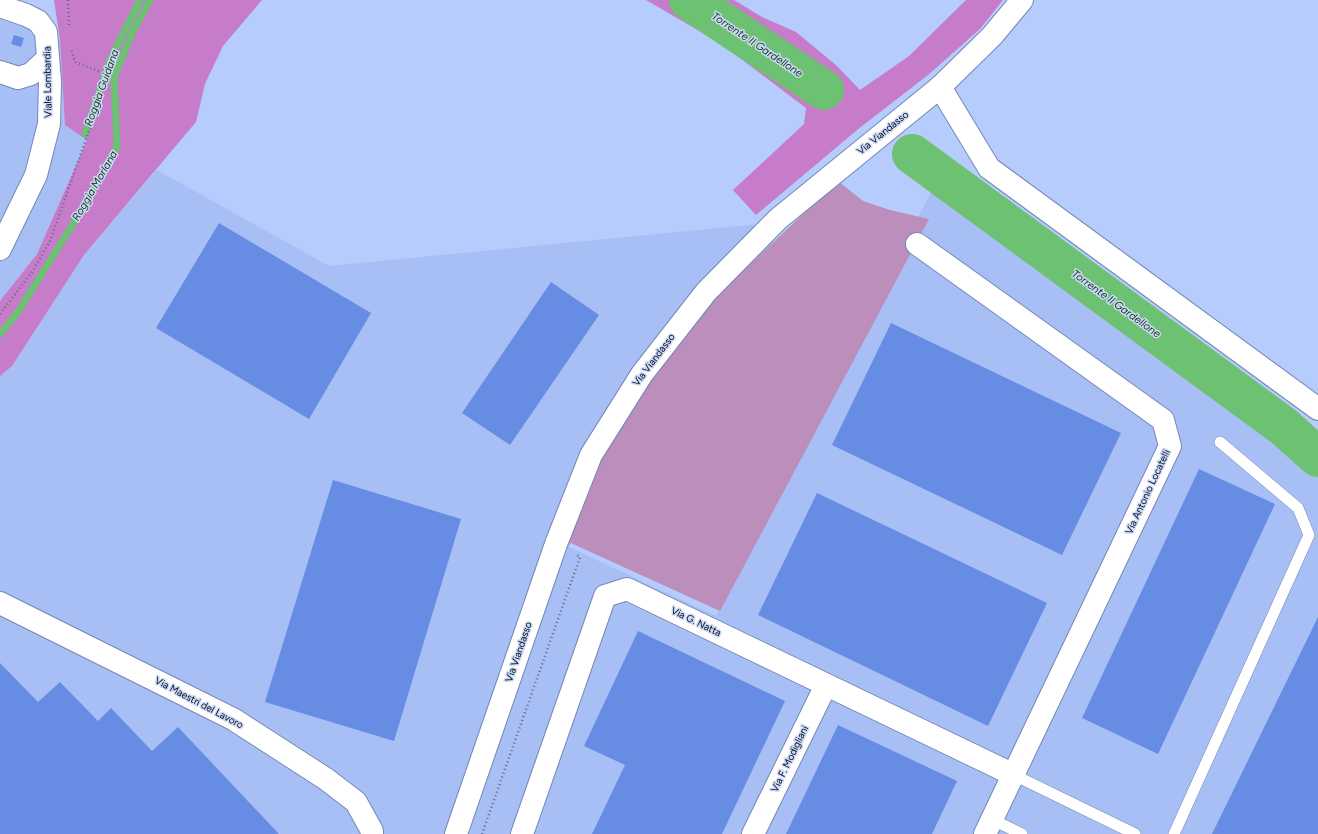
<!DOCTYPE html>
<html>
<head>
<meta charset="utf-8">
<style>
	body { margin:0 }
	canvas { display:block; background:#b6ccfc }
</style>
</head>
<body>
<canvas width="1318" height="834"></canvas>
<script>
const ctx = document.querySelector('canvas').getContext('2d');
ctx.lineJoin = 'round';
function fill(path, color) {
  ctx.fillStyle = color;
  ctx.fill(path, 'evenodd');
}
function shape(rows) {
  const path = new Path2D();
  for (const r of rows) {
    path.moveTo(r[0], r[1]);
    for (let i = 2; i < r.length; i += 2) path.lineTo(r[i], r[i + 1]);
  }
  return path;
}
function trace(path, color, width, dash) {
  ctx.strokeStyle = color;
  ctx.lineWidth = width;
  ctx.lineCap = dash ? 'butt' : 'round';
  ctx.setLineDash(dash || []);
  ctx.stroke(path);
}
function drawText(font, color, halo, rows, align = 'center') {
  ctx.font = font + ' Figtree,sans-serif';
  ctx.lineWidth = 3;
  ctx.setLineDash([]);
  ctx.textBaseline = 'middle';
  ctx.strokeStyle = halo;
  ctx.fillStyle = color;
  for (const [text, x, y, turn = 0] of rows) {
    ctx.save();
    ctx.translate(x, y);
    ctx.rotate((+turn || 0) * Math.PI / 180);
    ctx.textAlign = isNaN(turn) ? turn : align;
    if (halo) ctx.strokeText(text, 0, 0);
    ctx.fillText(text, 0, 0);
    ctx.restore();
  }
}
fill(shape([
	[0,19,60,40,87,140,37,254,0,301],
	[157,170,329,266,790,221,661,378,569,547,716,616,935,184,1262,407,1318,453,1318,834,0,834,0,376,12,366,84,255]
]), '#a7bff5');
fill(shape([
	[838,181,863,201,890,210,929,219,720,611,562,539,583,488,632,401,695,313,725,288]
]), '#bb8ebc');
fill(shape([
	[54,0,262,0,223,46,205,84,196,122,84,255,12,366,0,376,0,301,37,254,87,140,65,125,60,40],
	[646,0,734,0,762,17,796,32,836,65,860,90,909,56,966,0,1003,0,980,29,928,75,857,130,756,215,733,190,804,124,806,108,720,43]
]), '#c77cca');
trace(shape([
	[85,134,110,60,140,0],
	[0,334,18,312,76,219,117,147,114,77,133,31,150,0]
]), '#6dc172', 7);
trace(shape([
	[689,0,824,90],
	[912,154,1283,426,1318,457]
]), '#6dc172', 40);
fill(shape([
	[14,35,24,38,21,47,11,44],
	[219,223,371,313,309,419,156,328],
	[551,282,599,315,510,445,462,413],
	[891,323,1121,433,1062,555,832,445],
	[1199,469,1275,504,1158,754,1082,718],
	[333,480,461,519,394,741,265,702],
	[817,493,1047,603,988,726,758,615],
	[1318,617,1318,834,1212,834],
	[638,631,785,701,722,834,592,834,625,765,584,746],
	[0,663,38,702,60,682,98,721,111,708,152,751,178,727,279,834,0,834],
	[838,725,957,781,932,834,786,834]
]), '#678ce4');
const lane = shape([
	[1012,774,1135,834],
	[991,819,1022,834],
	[1174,834,1309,535,1298,508,1220,442]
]);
const street = shape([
	[0,6,26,15,38,21,46,32,50,82,49,124,36,175,0,249],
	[0,72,18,78,31,74,47,59],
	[940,87,989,168,1318,409],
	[917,244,1163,420,1170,446,985,834],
	[0,603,233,719,326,779,356,802,372,831,372,834],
	[522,834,605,596,627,589,1012,774],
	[753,834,826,685]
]);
const secondary = shape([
	[456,834,556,544,591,455,642,374,706,292,778,219,940,87,992,36,1022,0]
]);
trace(lane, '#7488b5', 12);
trace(street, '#7488b5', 24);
trace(secondary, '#7488b5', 24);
trace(shape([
	[68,0,69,27],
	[0,314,32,272,50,241,107,80,101,72,75,62,71,48],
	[482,834,580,557,575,554]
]), '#5d6b8b', 2.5, [1, 3]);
trace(lane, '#fff', 11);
trace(street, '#fff', 22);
trace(secondary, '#fff', 22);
drawText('10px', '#060c1c', '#cbd9f6', [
	["Viale Lombardia",48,82,-91],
	["Via Viandasso",883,133,-39],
	["Via Viandasso",654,360,-53],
	["Via Antonio Locatelli",1148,492,-65],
	["Via G. Natta",696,622,26],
	["Via Viandasso",519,652,-71],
	["Via Maestri del Lavoro",199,703,28],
	["Via F. Modigliani",790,759,-64]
]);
drawText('italic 11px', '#143617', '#cbd9f6', [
	["Torrente Il Gardellone",757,45,34],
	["Roggia Guidana",102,88,-70],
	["Roggia Morlana",95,186,-60],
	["Torrente Il Gardellone",1116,304,36]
]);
</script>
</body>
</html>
